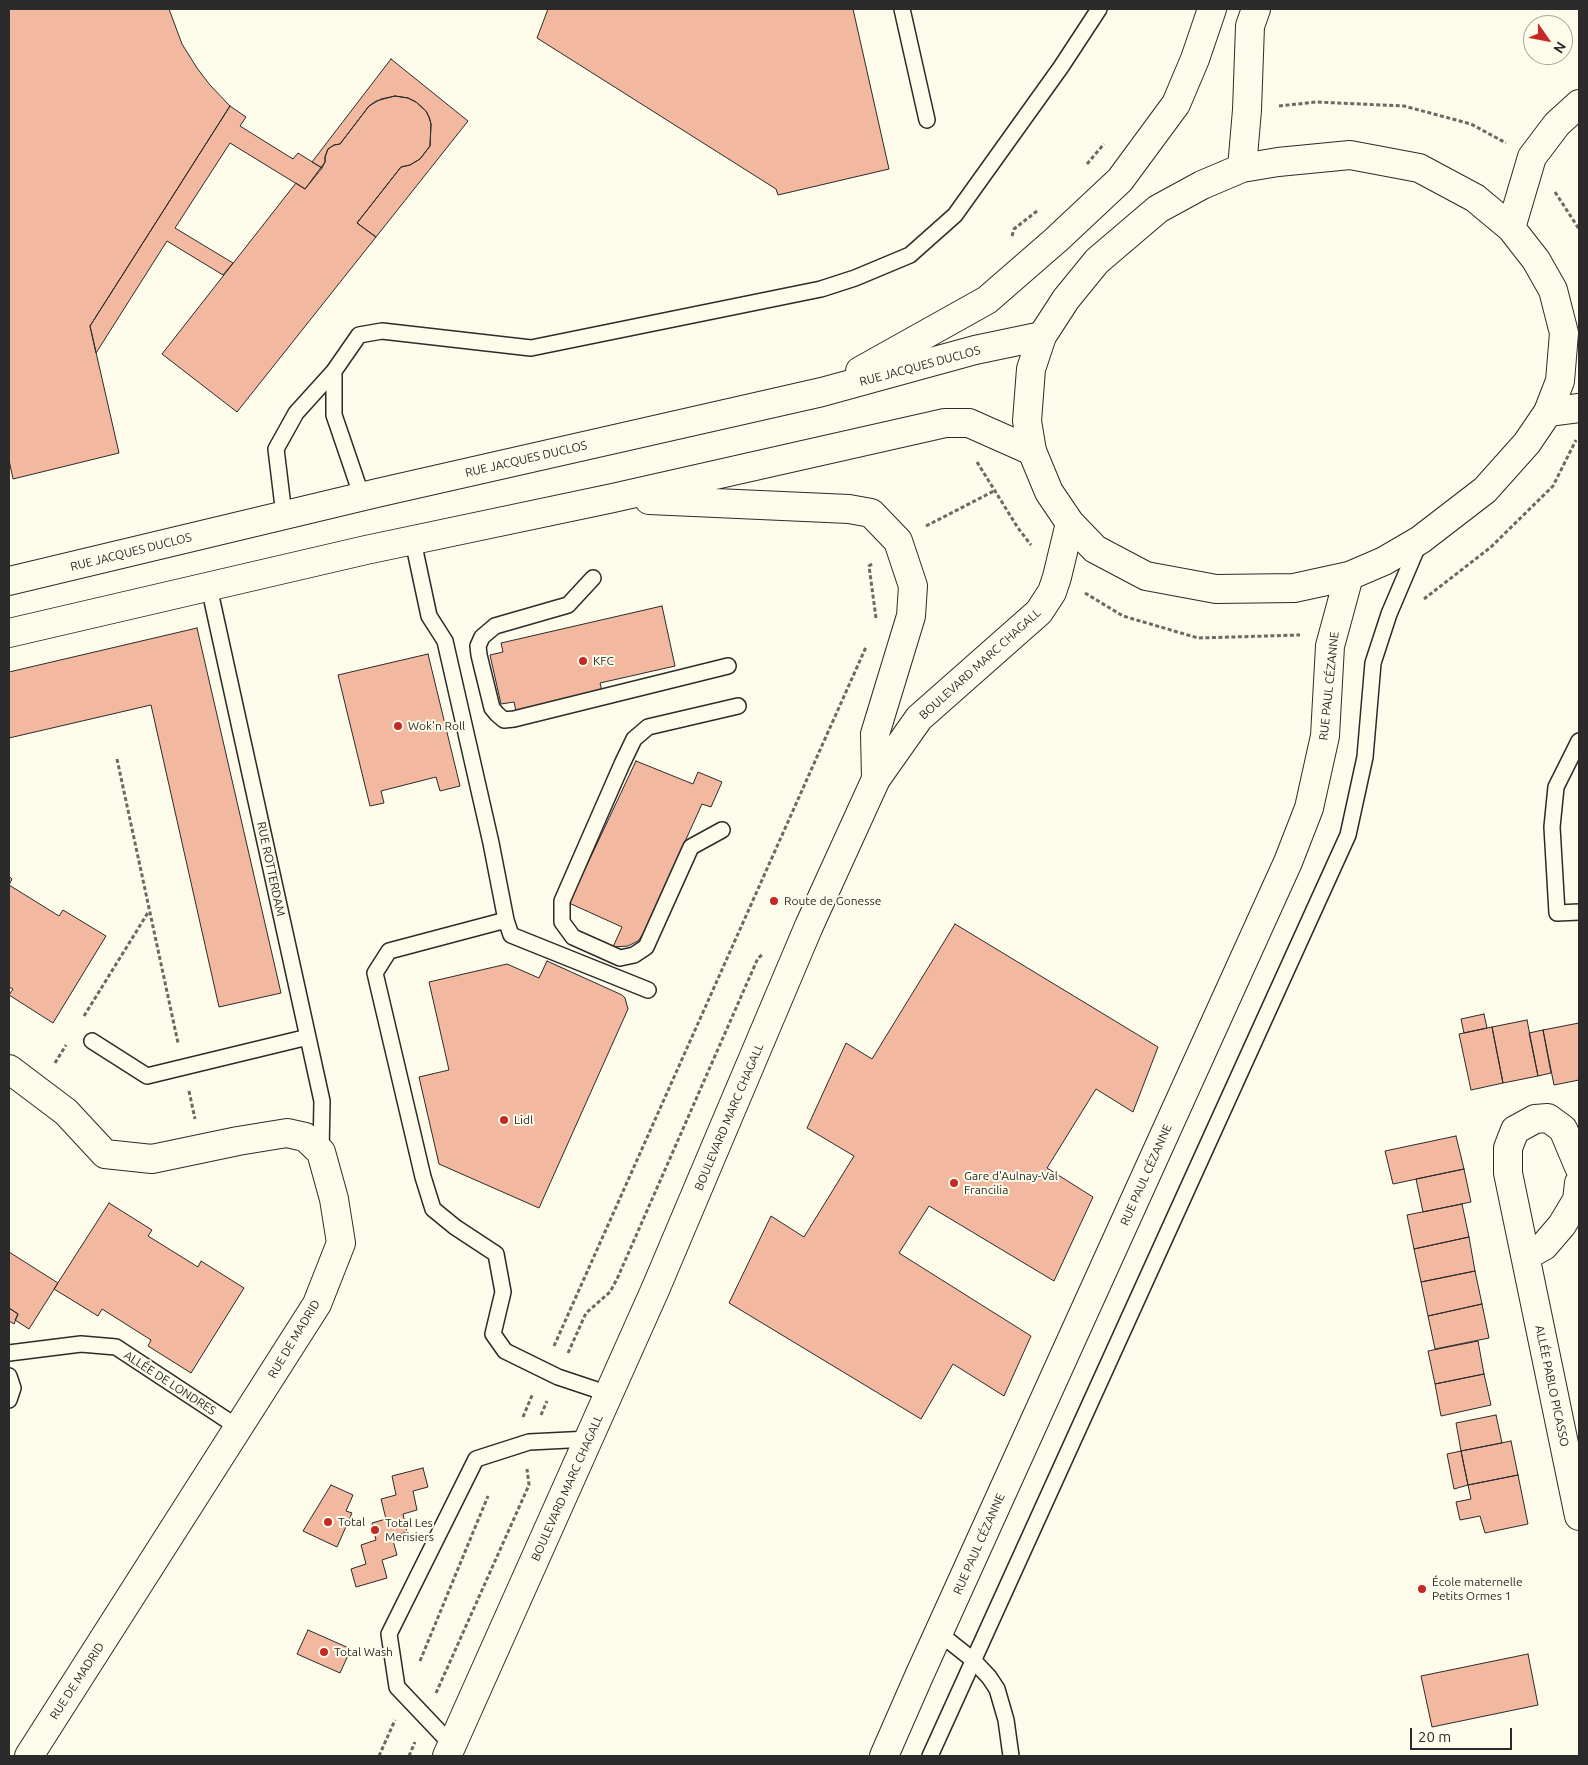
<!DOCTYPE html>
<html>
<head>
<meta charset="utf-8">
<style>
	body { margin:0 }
	#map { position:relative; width:1588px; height:1765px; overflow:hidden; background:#fdfbea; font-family:Ubuntu,sans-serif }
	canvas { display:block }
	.frame { position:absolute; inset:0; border:10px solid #2b2b2b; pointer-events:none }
	.north { position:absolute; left:1523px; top:15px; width:50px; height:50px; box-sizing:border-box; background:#fdfbea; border:1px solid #a9a89e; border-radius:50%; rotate:123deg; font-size:14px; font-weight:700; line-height:20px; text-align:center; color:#2b2b2b }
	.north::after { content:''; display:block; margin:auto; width:18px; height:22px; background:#c62828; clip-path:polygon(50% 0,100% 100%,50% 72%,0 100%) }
	.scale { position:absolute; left:1410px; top:1728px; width:102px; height:22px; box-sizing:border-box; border:2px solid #2b2b2b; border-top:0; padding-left:6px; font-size:15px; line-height:18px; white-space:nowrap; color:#2b2b2b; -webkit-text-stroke:4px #fdfbea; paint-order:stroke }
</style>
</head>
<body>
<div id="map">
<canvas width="1588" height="1765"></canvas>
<div class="frame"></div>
<div class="north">N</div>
<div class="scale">20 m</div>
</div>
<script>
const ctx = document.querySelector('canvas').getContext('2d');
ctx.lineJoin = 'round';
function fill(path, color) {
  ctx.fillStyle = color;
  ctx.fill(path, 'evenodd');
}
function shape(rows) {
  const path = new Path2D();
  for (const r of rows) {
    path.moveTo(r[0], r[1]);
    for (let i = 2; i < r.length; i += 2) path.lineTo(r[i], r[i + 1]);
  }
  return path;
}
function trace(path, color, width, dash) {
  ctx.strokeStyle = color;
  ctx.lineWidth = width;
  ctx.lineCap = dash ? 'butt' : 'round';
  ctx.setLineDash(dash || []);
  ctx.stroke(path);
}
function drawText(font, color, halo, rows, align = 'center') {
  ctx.font = font + ' Ubuntu,sans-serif';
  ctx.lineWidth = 4;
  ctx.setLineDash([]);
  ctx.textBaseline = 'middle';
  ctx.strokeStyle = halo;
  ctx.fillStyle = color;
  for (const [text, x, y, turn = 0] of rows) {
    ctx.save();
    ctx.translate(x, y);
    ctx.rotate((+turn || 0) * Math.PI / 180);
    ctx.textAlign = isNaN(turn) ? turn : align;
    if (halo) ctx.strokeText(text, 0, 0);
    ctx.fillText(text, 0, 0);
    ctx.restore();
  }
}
const building = shape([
	[9,9,169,9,182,44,197,68,210,85,230,106,90,326,119,453,13,479,9,460,9,9],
	[548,9,853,9,889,169,778,195,776,189,537,38,548,9],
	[391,59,468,121,376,237,357,223,401,167,410,165,420,159,430,146,431,124,429,117,426,111,416,102,408,98,395,96,376,101,369,106,340,144,334,145,328,149,325,157,325,162,322,168,312,162,391,59],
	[395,96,408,98,416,102,426,111,429,117,431,124,430,146,420,159,410,165,401,167,357,223,376,237,237,412,162,354,296,183,305,189,325,162,325,157,328,149,334,145,340,144,369,106,381,99,395,96],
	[230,106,246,117,240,126,293,159,298,153,322,168,305,189,230,143,175,228,233,263,223,275,167,241,96,353,90,326,230,106],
	[662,606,675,666,600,683,602,691,516,711,514,702,501,704,490,655,503,652,501,643,662,606],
	[197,628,281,993,219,1007,151,705,9,738,9,672,197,628],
	[428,654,460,786,440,791,436,777,381,791,384,803,370,806,338,675,428,654],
	[636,761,693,784,698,772,722,782,711,807,702,804,643,934,638,941,628,946,613,947,622,927,569,903,636,761],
	[9,876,12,879,9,885,59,916,63,910,106,936,53,1023,9,995,13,989,9,987,9,876],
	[955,924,1158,1047,1133,1112,1096,1089,1047,1168,1093,1197,1054,1281,929,1206,899,1253,1031,1336,1004,1396,953,1364,921,1419,729,1303,771,1216,804,1237,854,1156,807,1128,846,1043,872,1059,955,924],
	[547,961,622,995,625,998,628,1009,539,1208,439,1164,419,1077,449,1070,429,982,507,964,539,978,547,961],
	[1484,1014,1487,1028,1464,1033,1461,1019,1484,1014],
	[1527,1020,1538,1076,1503,1083,1492,1027,1527,1020],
	[1579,1023,1579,1080,1554,1085,1543,1030,1579,1023],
	[1492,1027,1503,1083,1471,1090,1459,1034,1492,1027],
	[1543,1030,1551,1073,1538,1076,1529,1033,1543,1030],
	[1456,1136,1464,1169,1393,1184,1385,1151,1456,1136],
	[1464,1169,1471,1202,1423,1212,1416,1179,1464,1169],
	[109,1203,152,1230,148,1236,198,1267,201,1261,244,1288,191,1373,148,1346,151,1340,102,1309,98,1316,54,1289,109,1203],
	[1462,1204,1469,1237,1414,1249,1407,1215,1462,1204],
	[1469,1237,1475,1271,1421,1282,1414,1249,1469,1237],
	[9,1252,58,1283,29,1329,15,1320,18,1314,9,1308,9,1252],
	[1475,1271,1482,1304,1428,1316,1421,1282,1475,1271],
	[1482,1304,1489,1338,1435,1349,1428,1316,1482,1304],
	[9,1308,18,1314,14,1324,9,1321,9,1308],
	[1478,1341,1484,1374,1435,1384,1428,1351,1478,1341],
	[1484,1374,1491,1405,1441,1416,1435,1384,1484,1374],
	[1496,1415,1502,1443,1461,1451,1456,1423,1496,1415],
	[1511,1441,1518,1475,1468,1485,1461,1451,1511,1441],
	[1461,1451,1468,1485,1454,1489,1447,1454,1461,1451],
	[423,1468,428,1487,413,1491,417,1510,403,1514,407,1532,392,1537,397,1555,382,1560,387,1578,356,1587,351,1569,366,1564,361,1545,376,1540,372,1523,386,1519,381,1499,396,1495,392,1476,423,1468],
	[1518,1475,1528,1524,1485,1533,1480,1516,1460,1520,1456,1502,1471,1499,1468,1485,1518,1475],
	[331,1485,353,1495,346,1511,352,1513,337,1547,303,1531,331,1485],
	[308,1630,351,1649,340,1673,297,1654,308,1630],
	[1528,1654,1538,1705,1432,1727,1421,1676,1528,1654]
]);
fill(building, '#f2b8a0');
trace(building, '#2b2b2b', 1);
const lane = shape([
	[902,9,927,120],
	[362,497,334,415,334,371,359,335,382,331,531,348,821,289,855,278,910,255,955,215,1061,67,1099,9],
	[284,515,276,449,296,413,334,371],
	[413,541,429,616,445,641,491,843,506,920,511,935,648,990],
	[593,578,568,605,495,626,482,637,478,646,479,655,492,708,497,714,504,720,514,719,728,666],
	[209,587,322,1101,321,1152],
	[1579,741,1556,787,1552,827,1557,913,1579,912],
	[722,830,691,847,646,947,634,955,620,958,573,937,562,922,562,901,622,764,634,739,648,727,738,706],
	[506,920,389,951,375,973,423,1177,433,1209,455,1227,496,1254,503,1292,493,1334,505,1351,558,1377,609,1394],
	[92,1041,147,1076,308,1037],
	[9,1353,81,1344,116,1347,239,1428],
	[9,1376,13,1388,9,1400],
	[939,1633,973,1660,989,1677,997,1689,1006,1720,1011,1756],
	[452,1745,397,1687,389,1634,476,1459,529,1442,589,1439],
	[930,1756,1348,835,1365,757,1373,663,1389,614,1420,541]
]);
const street = shape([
	[9,1069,66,1112,105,1154,152,1159,238,1141,287,1133,305,1137,321,1152,334,1199,341,1243,317,1304,29,1756],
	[1579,1167,1563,1129,1548,1118,1535,1119,1515,1130,1508,1148,1508,1173,1579,1516],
	[1526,1256,1544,1246,1562,1225,1577,1200,1579,1183]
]);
const secondary = shape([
	[860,371,987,300,1056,240,1120,180,1176,104,1195,59,1212,9],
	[649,500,849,509,871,513,898,541,913,586,911,616,875,734,876,779],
	[9,581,377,493,822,392,975,350,1042,336],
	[9,633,366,550,613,498,945,423,969,423,1032,451]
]);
const primary = shape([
	[1350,155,1419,168,1475,198,1511,228,1536,260,1553,290,1564,333,1560,381,1548,412,1527,443,1485,490,1420,540,1384,561,1349,576,1294,588,1216,589,1146,576,1095,549,1070,523,1049,492,1032,451,1027,421,1031,369,1042,336,1066,299,1097,261,1158,209,1202,185,1242,168,1278,162,1350,155],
	[1242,168,1247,110,1250,26,1256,9],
	[1511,228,1532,157,1557,124,1579,104],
	[1548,412,1579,408],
	[447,1756,655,1290,809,926,876,779,919,718,1039,612,1052,592,1057,577,1070,523],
	[884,1756,919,1676,1288,862,1309,808,1325,736,1330,646,1349,576]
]);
trace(lane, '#2b2b2b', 18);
trace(street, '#2b2b2b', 30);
trace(secondary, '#2b2b2b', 30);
trace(primary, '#2b2b2b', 30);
trace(shape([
	[1279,106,1316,102,1404,106,1471,124,1506,143],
	[1087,164,1104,144],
	[1555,192,1579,229],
	[1012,236,1014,229,1037,211],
	[977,462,1018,528,1031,545],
	[926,526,994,491],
	[872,564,869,566,876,618],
	[1085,593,1123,616,1198,638,1300,635],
	[1424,599,1491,547,1553,486,1576,440],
	[117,759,178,1043],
	[84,1016,149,911],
	[55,1063,66,1045],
	[189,1091,195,1119],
	[554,1346,866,647],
	[568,1353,586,1313,610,1292,617,1279,758,958,762,955],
	[541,1415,547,1401],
	[523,1417,533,1393],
	[420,1661,488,1496],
	[436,1693,529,1485,527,1469],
	[379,1756,395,1720],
	[409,1756,415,1742]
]), '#6a6964', 3, [4, 2.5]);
trace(lane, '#fdfbea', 15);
trace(street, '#fdfbea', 28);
trace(secondary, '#fdfbea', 28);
trace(primary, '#fdfbea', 28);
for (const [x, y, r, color] of [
	[583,661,5,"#c62828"],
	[398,726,5,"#c62828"],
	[774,901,5,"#c62828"],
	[504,1120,5,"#c62828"],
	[954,1183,5,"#c62828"],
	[328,1522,5,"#c62828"],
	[375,1530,5,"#c62828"],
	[1422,1589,5,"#c62828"],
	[324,1652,5,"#c62828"]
]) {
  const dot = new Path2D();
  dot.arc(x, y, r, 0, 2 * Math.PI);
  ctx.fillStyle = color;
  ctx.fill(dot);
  trace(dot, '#fdfbea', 2);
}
drawText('12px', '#2b2b2b', '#fdfbea', [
	["RUE JACQUES DUCLOS",920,366,-15],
	["RUE JACQUES DUCLOS",526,459,-13],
	["RUE JACQUES DUCLOS",131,552,-14],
	["BOULEVARD MARC CHAGALL",980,664,-42],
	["RUE PAUL CÉZANNE",1329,686,-84],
	["RUE ROTTERDAM",271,869,78],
	["BOULEVARD MARC CHAGALL",729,1117,-67],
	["RUE PAUL CÉZANNE",1146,1175,-66],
	["RUE DE MADRID",294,1339,-59],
	["ALLÉE DE LONDRES",170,1383,33],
	["ALLÉE PABLO PICASSO",1552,1386,78],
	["BOULEVARD MARC CHAGALL",567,1488,-66],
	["RUE PAUL CÉZANNE",979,1544,-66],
	["RUE DE MADRID",77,1681,-57]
]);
drawText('12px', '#2b2b2b', '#fdfbea', [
	["KFC",593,661],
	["Wok'n Roll",408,726],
	["Route de Gonesse",784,901],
	["Lidl",514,1120],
	["Gare d'Aulnay-Val",964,1176],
	["Francilia",964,1190],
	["Total",338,1522],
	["Total Les",385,1523],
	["Merisiers",385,1537],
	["École maternelle",1432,1582],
	["Petits Ormes 1",1432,1596],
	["Total Wash",334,1652]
], 'left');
</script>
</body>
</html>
